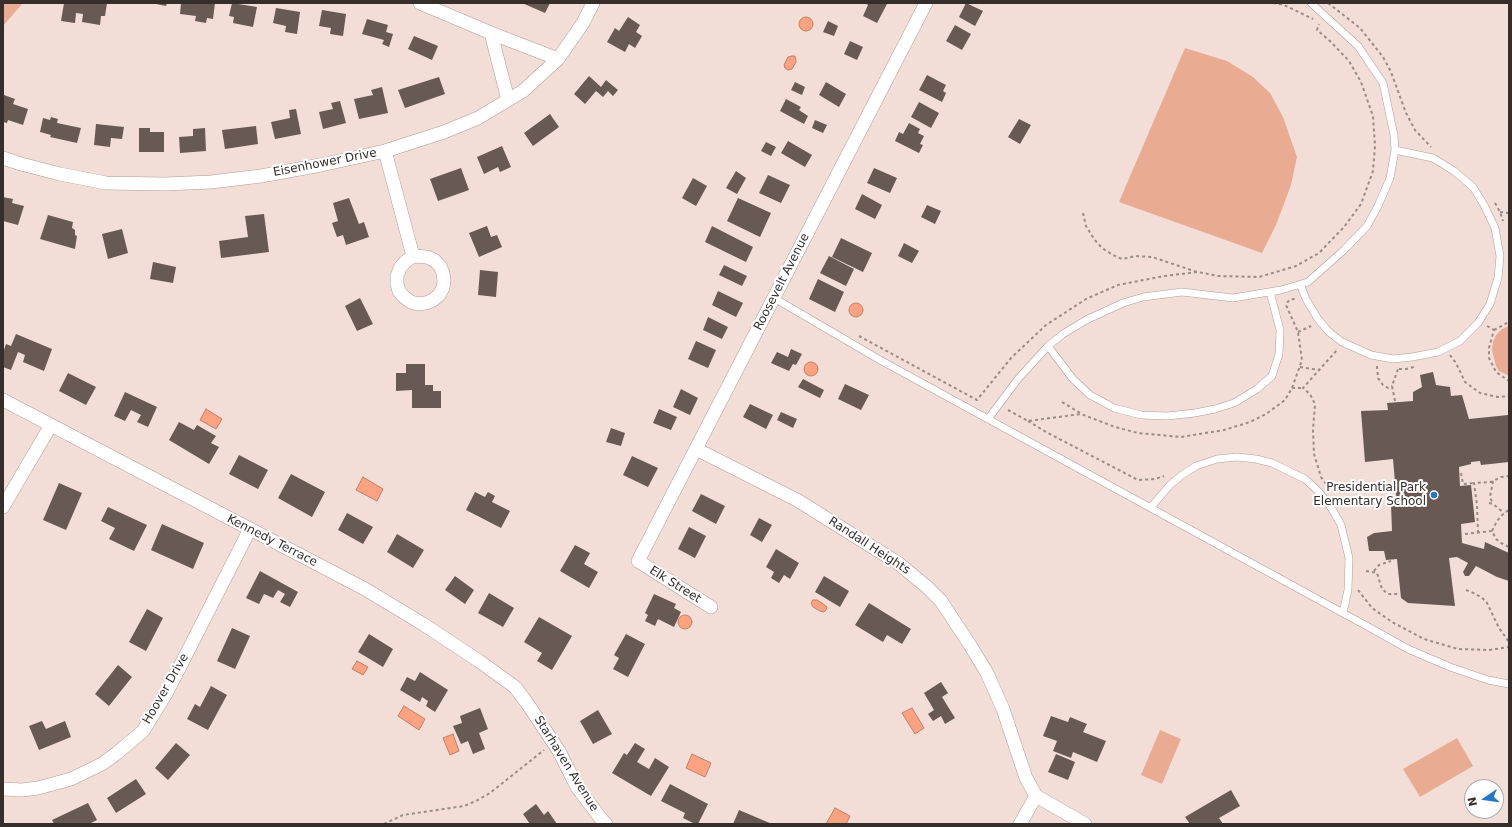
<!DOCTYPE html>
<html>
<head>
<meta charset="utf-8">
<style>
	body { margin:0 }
	#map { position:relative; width:1512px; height:827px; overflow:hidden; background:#f2ded7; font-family:"DejaVu Sans",sans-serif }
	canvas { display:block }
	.frame { position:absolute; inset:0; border:4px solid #352e2b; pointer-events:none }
	.north { position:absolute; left:1464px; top:779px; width:40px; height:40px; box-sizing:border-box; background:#fff; border:1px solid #aeabaa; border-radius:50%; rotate:257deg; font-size:11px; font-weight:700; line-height:16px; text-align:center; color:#352e2b }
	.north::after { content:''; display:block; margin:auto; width:14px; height:18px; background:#2477c5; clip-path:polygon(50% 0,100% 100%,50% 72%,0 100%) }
</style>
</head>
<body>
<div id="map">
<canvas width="1512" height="827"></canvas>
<div class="frame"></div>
<div class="north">N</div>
</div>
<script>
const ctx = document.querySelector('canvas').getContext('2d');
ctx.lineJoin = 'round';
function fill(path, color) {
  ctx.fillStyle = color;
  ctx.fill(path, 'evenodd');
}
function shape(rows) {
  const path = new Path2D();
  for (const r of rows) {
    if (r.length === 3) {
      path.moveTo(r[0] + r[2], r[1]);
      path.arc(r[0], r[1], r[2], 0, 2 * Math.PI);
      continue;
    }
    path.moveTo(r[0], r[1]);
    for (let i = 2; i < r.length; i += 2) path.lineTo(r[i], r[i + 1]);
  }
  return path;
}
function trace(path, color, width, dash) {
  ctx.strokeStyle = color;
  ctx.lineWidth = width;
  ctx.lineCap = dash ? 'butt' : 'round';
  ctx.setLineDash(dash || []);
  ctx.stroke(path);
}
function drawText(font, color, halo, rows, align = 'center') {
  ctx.font = font + ' "DejaVu Sans",sans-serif';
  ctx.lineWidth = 4;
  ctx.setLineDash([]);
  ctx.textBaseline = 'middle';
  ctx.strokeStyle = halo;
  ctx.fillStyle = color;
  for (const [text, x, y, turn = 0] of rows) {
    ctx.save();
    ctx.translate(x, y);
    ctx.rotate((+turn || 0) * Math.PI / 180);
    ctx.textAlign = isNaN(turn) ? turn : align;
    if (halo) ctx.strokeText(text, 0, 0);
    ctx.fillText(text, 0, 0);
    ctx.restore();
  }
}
fill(shape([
	[3,3,23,3,3,26],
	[1185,48,1227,61,1253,77,1270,93,1283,117,1297,157,1291,185,1276,225,1262,253,1119,202],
	[1509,326,1509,376,1499,371,1496,366,1492,350,1493,342,1496,335,1502,329],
	[1160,730,1181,739,1162,784,1141,775],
	[1457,738,1473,766,1420,797,1403,769]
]), '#eaab93');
const water = shape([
	[806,24,7],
	[792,56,795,56,796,62,792,69,788,70,785,68,784,65,788,57,792,56],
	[856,310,7],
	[811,369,7],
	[206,409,222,419,216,429,200,420,206,409],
	[363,477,383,489,377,501,356,490,363,477],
	[813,600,817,600,822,603,827,607,826,610,824,612,820,611,813,607,811,603,813,600],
	[685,622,7],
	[357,661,368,667,363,675,352,669,357,661],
	[404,706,425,719,419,730,398,716,404,706],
	[912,708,924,728,915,734,902,713,912,708],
	[453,734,459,751,450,755,443,738,453,734],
	[692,754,711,763,705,777,686,768,692,754],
	[835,808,850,816,846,824,826,824,835,808]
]);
fill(water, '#fca281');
trace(water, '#c07f67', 1);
fill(shape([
	[64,3,107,3,105,16,101,16,100,25,82,22,83,14,76,13,75,23,61,21],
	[151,3,167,3,166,6],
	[181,3,215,3,213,19,207,18,206,23,195,21,196,16,180,14],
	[232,3,257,7,253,27,233,23,234,17,229,16],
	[522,3,550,3,545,13],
	[865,3,884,3,887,4,877,23,863,16,868,5],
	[966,3,983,11,975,26,959,17],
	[276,8,300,12,297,34,285,32,286,26,273,23],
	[322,10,346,14,343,36,330,34,331,28,319,26],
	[628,17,640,25,636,32,642,36,635,48,629,44,625,52,607,42,615,28,619,31],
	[367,19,388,25,386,32,393,34,389,47,382,44,384,40,362,34],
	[828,21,838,26,834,36,823,32],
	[955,25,971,34,962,50,946,41],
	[414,36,438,46,432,60,408,49],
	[850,41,863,47,857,60,844,54],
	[927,75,946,85,943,91,946,93,942,102,919,90],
	[589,76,601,87,606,80,618,90,613,96,608,91,603,97,596,91,585,104,574,94],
	[439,77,445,94,405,108,398,90],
	[795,82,805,87,802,95,791,90],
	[826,82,846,94,839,107,819,95],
	[382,87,388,113,359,119,354,99,373,95,371,90],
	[4,95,15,99,13,104,28,109,23,125,8,120,7,123,3,122],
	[786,99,801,107,799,110,808,116,804,124,780,111],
	[340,101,346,123,323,129,319,112,333,109,331,103],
	[919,102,939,113,931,128,911,117],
	[296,109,301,134,275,139,271,122,290,118,289,110],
	[550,114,559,127,533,146,524,133],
	[51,117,58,119,57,123,81,128,77,143,50,137,51,135,40,132,43,118,50,120],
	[1019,119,1031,125,1020,144,1008,137],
	[815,120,827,125,823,133,812,128],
	[909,123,920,129,918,133,924,136,920,144,923,145,919,153,895,141,899,132,903,134],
	[96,124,124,127,122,139,111,138,110,147,94,145],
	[256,126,258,144,225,149,222,130],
	[139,128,150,128,150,132,164,132,164,152,139,152],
	[205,128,206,151,180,153,179,137,193,136,193,129],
	[788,141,812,155,805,167,781,153],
	[766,142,776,147,771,156,761,151],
	[502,146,511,167,500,172,498,167,484,174,477,157],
	[461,168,469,190,438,201,430,179],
	[874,168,897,178,890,193,867,183],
	[736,171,746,178,737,194,726,188],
	[768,175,790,185,781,203,759,193],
	[693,178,707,186,696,206,682,198],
	[862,194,882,205,875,219,855,209],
	[3,197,13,199,12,203,24,206,18,225,3,221],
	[349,198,359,224,364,222,369,237,346,245,343,235,337,237,332,223,338,221,333,203],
	[738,198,771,213,760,237,727,221],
	[927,205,941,211,935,224,921,217],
	[264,214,269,252,221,258,219,241,248,237,245,216],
	[48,215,73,222,72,228,75,230,75,235,77,236,75,249,40,239],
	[487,226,491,237,497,235,502,247,479,257,469,233],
	[712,226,753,247,746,262,705,242],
	[122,229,128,253,108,259,102,234],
	[841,238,872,253,863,272,832,257],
	[904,243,919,251,912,263,898,256],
	[829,256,854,269,846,286,820,273],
	[153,262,176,267,173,283,150,279],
	[724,265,747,276,742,286,719,275],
	[480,270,498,272,496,297,478,295],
	[818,279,844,292,835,312,809,299],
	[718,291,743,303,736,317,712,305],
	[360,298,373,324,357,331,345,306],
	[708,317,728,327,722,339,703,330],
	[16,334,52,349,44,371,23,362,25,355,18,352,11,370,3,367,3,353,6,344,11,346],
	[696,341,716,350,708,368,688,359],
	[791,349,802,354,796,365,793,364,789,371,771,363,777,352,788,357],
	[406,364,425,364,425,385,433,385,433,391,441,391,441,408,412,408,412,390,396,391,396,373,406,373],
	[1433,372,1436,385,1450,387,1451,396,1462,395,1469,419,1508,415,1508,422,1509,421,1509,462,1481,465,1480,461,1471,462,1471,464,1459,467,1460,486,1471,485,1475,522,1461,524,1462,543,1484,549,1485,542,1509,553,1509,581,1497,577,1476,566,1469,576,1465,576,1463,572,1468,563,1457,557,1449,558,1455,606,1408,603,1401,598,1397,559,1386,560,1384,551,1369,551,1367,537,1374,533,1392,531,1391,505,1397,505,1393,459,1365,462,1361,411,1388,410,1387,403,1413,401,1413,392,1422,387,1420,375],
	[68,373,96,387,86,405,59,391],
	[803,379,824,390,820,398,798,387],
	[845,384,869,395,861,410,838,399],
	[681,389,698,398,690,415,673,407],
	[125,392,157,407,148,427,137,422,141,415,131,410,125,421,114,416],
	[750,404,773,415,766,429,743,417],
	[659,409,677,417,671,430,653,423],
	[781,412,797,419,793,428,777,420],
	[179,422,194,430,197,425,216,436,211,443,219,447,209,464,169,440],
	[611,428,625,433,621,446,606,442],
	[239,455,268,470,258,489,229,474],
	[632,456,658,468,648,487,623,475],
	[291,474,325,492,312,517,278,498],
	[59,483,82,493,66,530,43,520],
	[475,492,485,497,488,492,495,496,492,502,510,511,501,528,466,510],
	[701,494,725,506,716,524,692,511],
	[108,507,147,525,134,551,109,539,115,528,101,521],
	[347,513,373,527,363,544,338,530],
	[759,518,772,525,762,542,750,535],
	[162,524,204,543,193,569,151,550],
	[689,527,706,536,695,558,678,549],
	[397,534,424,550,413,568,387,552],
	[575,545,590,553,584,564,598,572,589,588,560,571],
	[776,549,799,563,790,579,784,575,779,583,771,578,774,572,766,567],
	[260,571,298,592,290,607,280,602,285,594,278,590,273,598,264,594,259,604,246,598],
	[455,576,474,590,465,604,445,590],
	[824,576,849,591,840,607,815,592],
	[489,593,514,608,503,627,478,613],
	[654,594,676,604,674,608,681,612,674,627,658,619,655,626,645,621,648,615,645,613],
	[869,603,911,629,902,644,887,635,883,642,855,625],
	[147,609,163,618,146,651,129,642],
	[539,617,572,636,552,670,537,661,542,653,524,642],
	[232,628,250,636,235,669,217,661],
	[369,634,393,649,383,667,358,652],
	[626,634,645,644,628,677,613,669,619,658,614,655],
	[118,665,132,677,109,706,95,694],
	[420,672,448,690,435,712,426,706,428,701,422,697,420,702,400,690,407,677,415,681],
	[941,682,948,693,942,697,955,718,945,724,941,716,933,721,928,714,934,710,924,693],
	[211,686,227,695,208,730,187,719,195,704,200,707],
	[480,708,488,729,479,733,485,749,473,754,468,741,461,744,453,726,462,723,460,716],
	[598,710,612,734,593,744,580,721],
	[1051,716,1068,722,1070,717,1087,724,1083,732,1106,741,1097,762,1073,752,1071,758,1053,751,1057,741,1043,736],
	[42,721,46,729,65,721,71,737,39,750,29,726],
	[176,743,190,755,168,780,155,768],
	[635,743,645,749,637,762,649,769,655,758,669,767,651,796,612,773,624,753,627,755],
	[1056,754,1075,762,1068,780,1048,772],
	[136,779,146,794,116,813,107,798],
	[670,784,708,804,698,824,695,824,683,818,685,813,661,801],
	[1231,790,1240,806,1219,818,1223,824,1190,824,1185,817],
	[88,803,97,820,89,824,54,824,52,820],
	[536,804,544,815,548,811,557,824,530,824,523,814],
	[739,810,772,824,733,824]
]), '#695953');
const service = shape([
	[1300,284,1306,299,1318,319,1329,332,1342,342,1371,355,1393,359,1412,357,1438,352,1460,341,1478,323,1490,304,1498,278,1500,256,1495,228,1484,205,1473,187,1454,171,1433,158,1395,150],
	[774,298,880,360,1374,630,1408,649,1450,667,1488,680,1509,684],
	[1048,346,1073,379,1090,395,1114,408,1141,415,1167,416,1195,413,1215,409,1234,403,1257,389,1272,376,1279,354,1280,330,1270,292],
	[988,419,1018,379,1048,346,1063,334,1086,320,1123,303,1143,297,1182,292,1233,298,1281,290,1308,282,1344,250,1367,226,1378,206,1390,178,1395,150,1394,135,1383,83,1358,46,1311,3],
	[1151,507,1170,485,1182,475,1196,466,1217,459,1237,457,1256,459,1272,463,1305,479,1320,493,1332,509,1341,525,1349,558,1348,590,1343,613]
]);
const minor = shape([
	[420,3,491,33,558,59],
	[491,33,508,100],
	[385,151,413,256],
	[3,158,21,164,60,174,106,183,165,184,211,182,261,176,321,165,385,151,444,132,478,118,523,91,558,59,583,23,593,3],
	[413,256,427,257,434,260,440,266,443,273,444,281,443,288,439,295,433,300,426,303,418,304,411,302,404,297,399,291,397,284,397,276,400,268,405,262,413,256],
	[3,400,365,589,423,624,479,661,515,687,527,703,559,751,577,787,602,820,606,824],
	[696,449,797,500,898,563,927,587,941,601,970,645,987,673,1003,709,1026,778,1036,796,1085,824],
	[3,507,51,425],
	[711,607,638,561,926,3],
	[3,789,22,790,38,788,71,779,102,764,117,753,143,731,167,692,250,529],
	[1020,824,1036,796]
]);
trace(service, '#af9d96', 8);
trace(minor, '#af9d96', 14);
trace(shape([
	[1273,3,1284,5,1313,19],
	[1328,3,1360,28,1383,57,1391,72,1406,113,1415,130,1431,147],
	[1495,203,1500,212,1503,221],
	[1500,212,1509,213],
	[1083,213,1086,226,1094,239,1102,248,1113,255,1122,259,1136,256,1152,257,1197,272],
	[1487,326,1494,330,1489,348,1489,358,1496,372,1509,381],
	[1494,330,1509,322],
	[1298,332,1311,326],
	[859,336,977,400,1011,358,1046,325,1086,299,1118,285,1164,276,1198,272,1218,276,1259,277,1296,266,1319,253,1344,227,1361,204,1373,171,1375,146,1373,116,1361,82,1349,61,1330,41,1317,30,1319,24],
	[1450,355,1456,363,1465,382,1480,393,1498,397,1509,396],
	[1377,366,1378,378,1383,385,1388,388,1392,386],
	[1300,367,1319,370],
	[1399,369,1406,369,1414,367],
	[1292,388,1303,388],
	[1395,401,1392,386,1398,369],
	[1062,402,1080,413],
	[1008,410,1028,421,1081,414,1115,427,1138,433,1181,437,1224,430,1250,422,1266,414,1285,400,1292,388,1302,360,1298,332,1286,305,1289,300,1294,299,1295,301],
	[1028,421,1046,432,1138,480,1155,479,1164,476],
	[1461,473,1463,484,1474,483],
	[1493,481,1490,497,1493,504],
	[1326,484,1321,477,1314,454,1313,430,1315,404,1310,394,1303,388,1337,350],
	[1489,503,1493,504,1504,513],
	[1492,531,1497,521,1504,513,1509,510],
	[1478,533,1477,505,1474,483,1491,482,1501,477,1509,476],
	[1465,534,1492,531,1496,539,1501,543,1509,547],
	[1366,571,1377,573,1382,589,1388,594,1398,594],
	[1374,571,1379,565,1391,561],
	[1358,590,1372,608,1392,622,1424,639,1458,649,1489,650,1509,647],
	[1466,590,1476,594,1486,601,1499,628,1509,642],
	[384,824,403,815,464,806,476,801,490,793,544,750]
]), '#998b86', 2, [3, 3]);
trace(service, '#fff', 7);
trace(minor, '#fff', 13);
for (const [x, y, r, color] of [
	[1434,495,4,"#2477c5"]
]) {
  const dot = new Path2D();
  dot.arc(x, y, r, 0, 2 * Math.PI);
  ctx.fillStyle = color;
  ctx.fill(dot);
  trace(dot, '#fff', 1.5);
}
drawText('12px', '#352e2b', '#fff', [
	["Eisenhower Drive",325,163,-11],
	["Roosevelt Avenue",782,282,-63],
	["Kennedy Terrace",272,541,27],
	["Randall Heights",869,546,33],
	["Elk Street",675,585,32],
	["Hoover Drive",166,689,-60],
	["Starhaven Avenue",566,764,58]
]);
drawText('12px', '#352e2b', '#fff', [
	["Presidential Park",1426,488],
	["Elementary School",1426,502]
], 'right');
</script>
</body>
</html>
